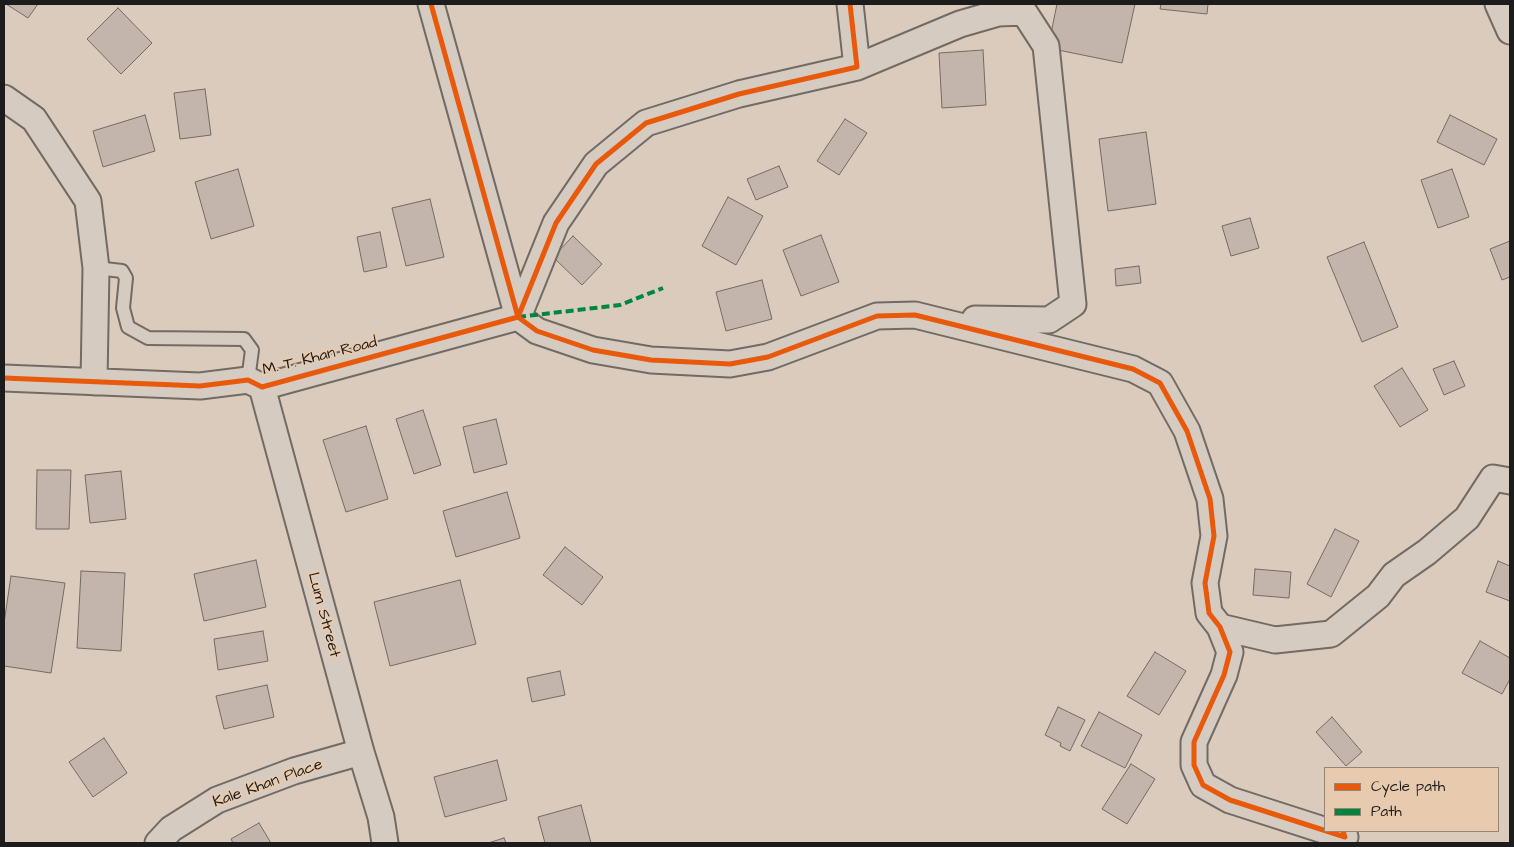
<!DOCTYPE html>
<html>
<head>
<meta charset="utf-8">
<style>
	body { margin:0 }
	#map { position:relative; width:1514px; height:847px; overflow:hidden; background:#dbcbbc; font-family:"Architects Daughter",sans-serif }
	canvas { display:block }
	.frame { position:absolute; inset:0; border:5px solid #1c1c1c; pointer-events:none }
	.legend { position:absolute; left:1324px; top:767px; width:175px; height:65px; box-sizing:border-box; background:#e8cbaf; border:1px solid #968574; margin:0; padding:6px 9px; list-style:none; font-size:15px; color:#1c1c1c }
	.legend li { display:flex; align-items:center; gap:10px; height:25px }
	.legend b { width:25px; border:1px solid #968574 }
</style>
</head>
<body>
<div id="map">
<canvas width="1514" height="847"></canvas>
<div class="frame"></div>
<ul class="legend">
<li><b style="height:6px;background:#e8590c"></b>Cycle path</li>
<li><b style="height:6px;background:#00873e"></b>Path</li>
</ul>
</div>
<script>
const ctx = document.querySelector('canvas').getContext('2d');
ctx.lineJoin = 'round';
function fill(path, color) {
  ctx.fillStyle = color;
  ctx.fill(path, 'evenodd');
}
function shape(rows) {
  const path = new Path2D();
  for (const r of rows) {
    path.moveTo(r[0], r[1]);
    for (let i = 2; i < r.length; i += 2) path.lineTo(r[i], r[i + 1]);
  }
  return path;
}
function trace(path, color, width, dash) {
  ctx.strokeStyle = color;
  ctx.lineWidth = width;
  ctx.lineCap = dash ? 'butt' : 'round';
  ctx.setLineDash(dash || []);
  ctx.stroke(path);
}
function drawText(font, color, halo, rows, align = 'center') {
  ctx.font = font + ' "Architects Daughter",sans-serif';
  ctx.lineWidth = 4;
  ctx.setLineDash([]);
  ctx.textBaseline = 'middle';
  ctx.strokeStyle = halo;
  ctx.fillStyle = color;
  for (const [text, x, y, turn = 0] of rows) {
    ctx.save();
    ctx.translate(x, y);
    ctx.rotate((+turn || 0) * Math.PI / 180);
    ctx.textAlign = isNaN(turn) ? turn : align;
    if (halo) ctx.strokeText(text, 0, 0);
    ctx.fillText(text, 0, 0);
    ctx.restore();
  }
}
const building = shape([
	[6,4,38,4,28,18,6,4],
	[1057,4,1135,4,1122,63,1048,48,1057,4],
	[1161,4,1208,4,1207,14,1160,9,1161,4],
	[118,8,152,43,121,74,87,39,118,8],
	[983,50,986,105,942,108,939,53,983,50],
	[205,89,211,135,180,139,174,93,205,89],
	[145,115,155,151,103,167,93,131,145,115],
	[1450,115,1497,139,1484,165,1437,142,1450,115],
	[845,119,867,133,839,175,817,161,845,119],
	[1146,132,1156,204,1108,211,1099,139,1146,132],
	[779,166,788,187,756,200,747,179,779,166],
	[238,169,254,226,211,239,195,182,238,169],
	[1452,169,1469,217,1438,228,1421,180,1452,169],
	[728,197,763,216,736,265,702,246,728,197],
	[430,199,444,257,406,266,392,208,430,199],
	[1250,218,1259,248,1231,256,1222,226,1250,218],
	[380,232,387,267,364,272,357,237,380,232],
	[821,235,839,282,801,296,783,250,821,235],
	[573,236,602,264,582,285,553,257,573,236],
	[1510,241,1510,277,1502,280,1490,249,1510,241],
	[1364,242,1398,327,1362,342,1327,257,1364,242],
	[1139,266,1141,283,1116,286,1115,269,1139,266],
	[762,280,772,319,726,331,716,292,762,280],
	[1454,361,1465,386,1444,395,1433,369,1454,361],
	[1402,368,1428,410,1400,427,1374,386,1402,368],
	[423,410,441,465,414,474,396,419,423,410],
	[496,419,507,464,474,473,463,427,496,419],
	[366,426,388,499,346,512,323,440,366,426],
	[37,470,71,470,69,529,36,529,37,470],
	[121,471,126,519,90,523,85,475,121,471],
	[507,492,520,538,456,557,443,511,507,492],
	[1335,529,1359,541,1331,597,1307,584,1335,529],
	[565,547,603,577,582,605,543,575,565,547],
	[256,560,266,607,204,621,194,574,256,560],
	[1498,561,1510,566,1510,601,1486,592,1498,561],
	[1255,569,1291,572,1289,598,1253,595,1255,569],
	[81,571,125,573,121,651,77,648,81,571],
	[11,576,65,583,51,673,4,666,4,623,11,576],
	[460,580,476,644,390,666,374,602,460,580],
	[263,631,268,661,218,670,214,639,263,631],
	[1480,641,1510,658,1510,679,1502,694,1462,673,1480,641],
	[1155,652,1186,671,1159,715,1127,696,1155,652],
	[560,671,565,695,532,702,527,678,560,671],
	[267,685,274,717,224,729,216,696,267,685],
	[1058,707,1085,720,1070,751,1060,746,1061,743,1045,735,1058,707],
	[1099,712,1142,735,1125,768,1081,746,1099,712],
	[1332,717,1362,752,1346,766,1316,732,1332,717],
	[104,738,127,773,93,797,69,762,104,738],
	[497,760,507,800,445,817,434,777,497,760],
	[1131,764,1155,779,1127,824,1102,809,1131,764],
	[581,805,591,843,545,843,538,817,581,805],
	[259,823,271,843,233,843,231,839,259,823],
	[504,838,506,843,488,843,504,838]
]);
fill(building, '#c4b5ac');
trace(building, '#726b64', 1);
const lane = shape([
	[96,268,122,271,126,278,123,308,128,327,148,338,244,339,252,350,248,380]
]);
const street = shape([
	[431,4,518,317,537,331,593,350,651,360,730,364,768,357,877,316,915,315,1133,369,1160,383,1187,431,1210,499,1214,536,1205,583,1209,613,1220,627,1230,652,1224,675,1194,742,1194,765,1203,785,1230,800,1345,837,1343,831],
	[1498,4,1510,31],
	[857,67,960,24,998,13,1024,12,1046,46,1073,304,1049,320,975,319],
	[4,98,34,119,88,201,96,268,94,382],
	[4,378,200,386,248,380,262,387,518,317,556,223,596,164,646,123,739,94,857,67,850,4],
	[262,387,361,752,381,817,385,843],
	[1220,627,1275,640,1331,634,1378,596,1394,575,1427,552,1467,518,1493,478,1510,481],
	[158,843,171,829,217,800,294,771,361,752]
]);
trace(lane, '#726b64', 16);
trace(street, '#726b64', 29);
trace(lane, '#d6cbc1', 12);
trace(street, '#d6cbc1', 25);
trace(shape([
	[518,317,620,305,663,288]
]), '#00873e', 4, [8, 4]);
trace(shape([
	[431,4,518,317,537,331,593,350,651,360,730,364,768,357,877,316,915,315,1133,369,1160,383,1187,431,1210,499,1214,536,1205,583,1209,613,1220,627,1230,652,1224,675,1194,742,1194,765,1203,785,1230,800,1345,837,1343,831],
	[4,378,200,386,248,380,262,387,518,317,556,223,596,164,646,123,739,94,857,67,850,4]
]), '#e8590c', 5);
drawText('16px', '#1c1c1c', '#e8cbaf', [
	["M. T. Khan Road",320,357,-14],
	["Lum Street",323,615,75],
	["Kale Khan Place",268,784,-20]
]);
</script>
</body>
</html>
